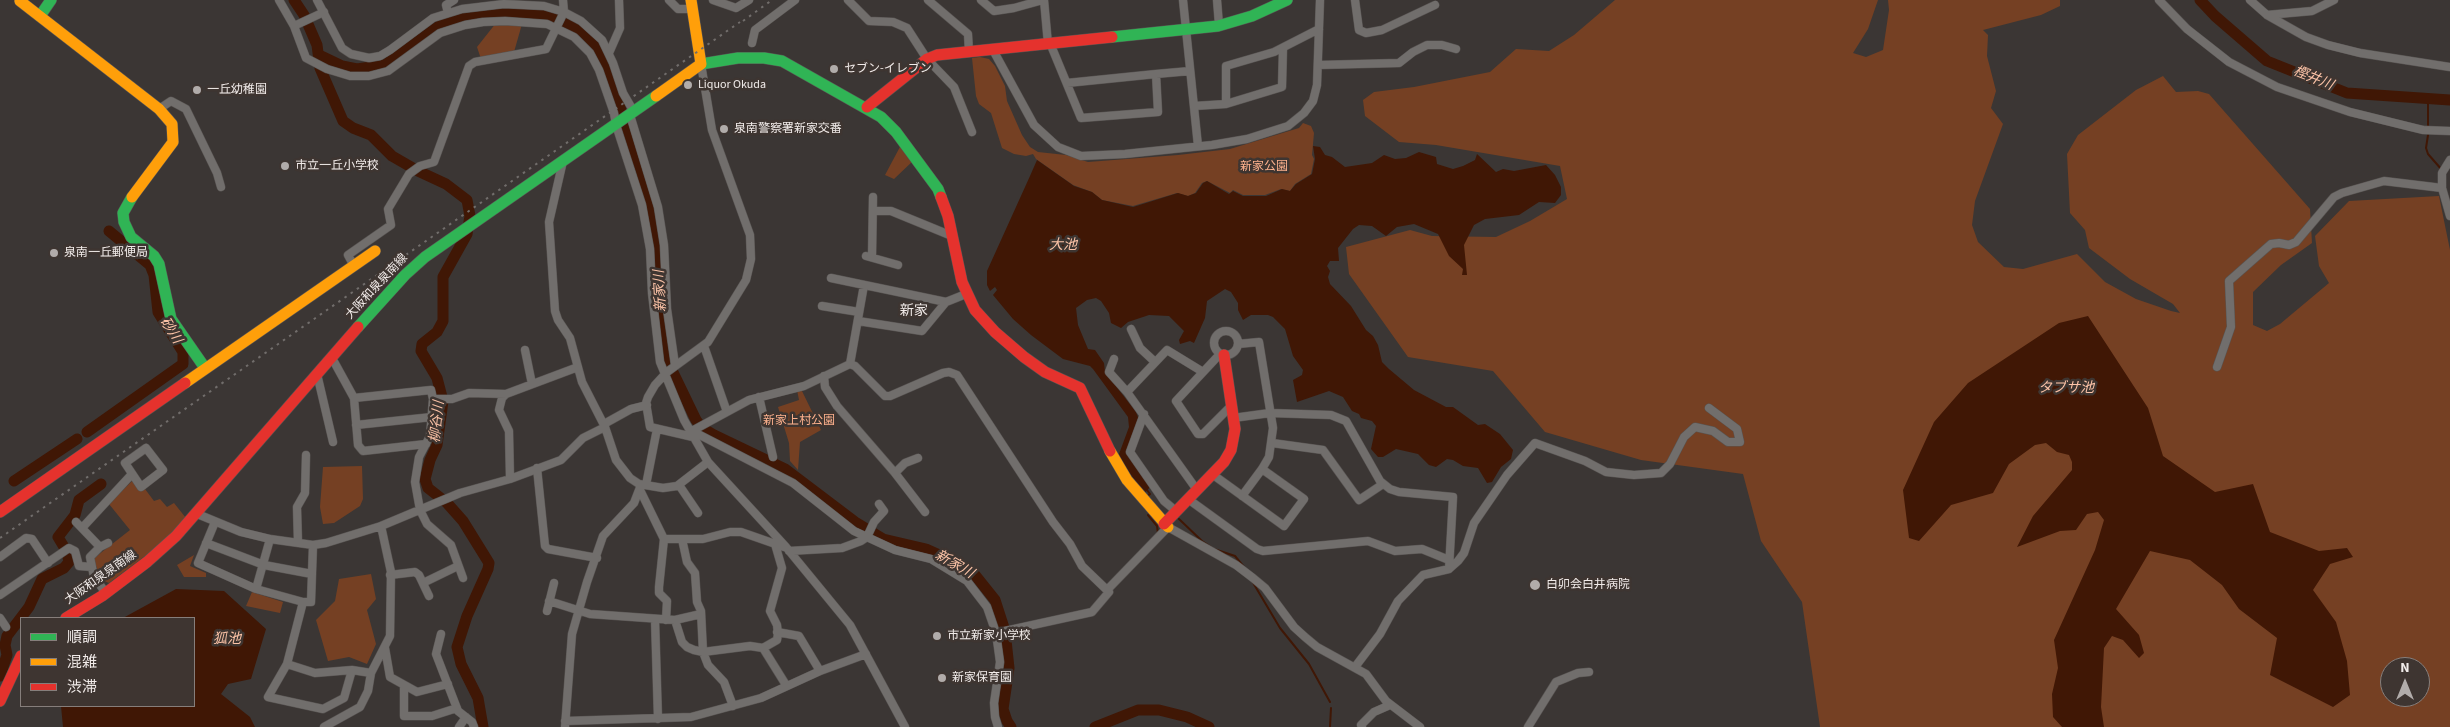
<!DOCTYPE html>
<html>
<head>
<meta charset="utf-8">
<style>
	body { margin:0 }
	#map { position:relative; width:2450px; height:727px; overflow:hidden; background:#3b3634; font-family:"Source Sans 3","Noto Sans JP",sans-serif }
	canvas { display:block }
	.legend { position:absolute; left:20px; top:617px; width:175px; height:90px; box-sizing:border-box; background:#3e3531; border:1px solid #867e7b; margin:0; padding:6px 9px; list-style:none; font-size:15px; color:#f1ebe9 }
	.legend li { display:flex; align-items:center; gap:10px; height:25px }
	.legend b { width:25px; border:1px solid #867e7b }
	.north { position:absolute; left:2380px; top:657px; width:50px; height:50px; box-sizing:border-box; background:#3e3531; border:1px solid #867e7b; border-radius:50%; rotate:0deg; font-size:14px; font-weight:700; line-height:20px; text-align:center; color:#f1ebe9 }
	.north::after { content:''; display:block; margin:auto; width:18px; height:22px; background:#b1acaa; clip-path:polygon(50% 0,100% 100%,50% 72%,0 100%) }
</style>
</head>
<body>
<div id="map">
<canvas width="2450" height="727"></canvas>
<ul class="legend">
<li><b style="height:6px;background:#30b455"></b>順調</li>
<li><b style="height:6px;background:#ff9f0a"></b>混雑</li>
<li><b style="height:6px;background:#e5322d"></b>渋滞</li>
</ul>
<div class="north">N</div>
</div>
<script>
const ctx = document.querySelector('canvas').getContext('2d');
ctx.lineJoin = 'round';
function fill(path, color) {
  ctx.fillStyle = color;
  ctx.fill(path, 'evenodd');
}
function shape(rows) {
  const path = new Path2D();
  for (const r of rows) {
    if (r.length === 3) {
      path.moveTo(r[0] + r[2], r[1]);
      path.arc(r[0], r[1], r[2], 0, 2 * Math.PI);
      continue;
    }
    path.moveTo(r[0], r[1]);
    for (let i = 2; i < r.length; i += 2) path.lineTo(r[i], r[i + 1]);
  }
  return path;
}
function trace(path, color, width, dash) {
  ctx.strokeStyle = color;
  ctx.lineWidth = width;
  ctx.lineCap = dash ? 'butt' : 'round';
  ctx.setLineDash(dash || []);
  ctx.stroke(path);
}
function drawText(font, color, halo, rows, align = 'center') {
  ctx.font = font + ' "Source Sans 3","Noto Sans JP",sans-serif';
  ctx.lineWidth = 5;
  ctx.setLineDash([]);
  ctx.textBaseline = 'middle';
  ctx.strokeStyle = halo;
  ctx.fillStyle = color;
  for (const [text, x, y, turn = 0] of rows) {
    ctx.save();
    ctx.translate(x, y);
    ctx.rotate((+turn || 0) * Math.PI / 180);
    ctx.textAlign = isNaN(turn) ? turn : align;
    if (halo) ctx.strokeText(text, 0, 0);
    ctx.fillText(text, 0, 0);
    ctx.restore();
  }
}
fill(shape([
	[1615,0,1878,0,1868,29,1853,53,1866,57,1883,50,1889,10,1888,0,2060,0,2060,6,2041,15,1983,30,1988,35,1987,56,1996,91,1991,108,2003,124,1975,201,1972,225,1978,242,2004,267,2023,269,2077,254,2105,282,2136,299,2171,311,2180,313,2173,304,2130,279,2089,248,2085,230,2070,213,2067,154,2078,135,2136,90,2163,76,2176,92,2198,91,2209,94,2310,209,2312,243,2281,265,2253,292,2253,325,2267,331,2280,324,2329,283,2319,266,2315,236,2349,201,2439,196,2450,250,2450,727,1820,727,1802,602,1761,541,1743,474,1641,460,1545,432,1493,371,1408,357,1349,274,1346,247,1410,230,1432,236,1496,237,1530,221,1567,199,1560,166,1436,145,1399,142,1365,116,1363,100,1374,92,1414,87,1490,72,1516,49,1549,51,1574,35],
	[2390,667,2420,667,2420,697,2390,697],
	[496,23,522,24,514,52,481,59,477,47],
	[980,57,989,59,995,66,1005,86,1007,101,1022,135,1030,147,1038,152,1066,155,1088,162,1178,155,1230,149,1299,128,1303,123,1311,126,1314,133,1312,155,1314,159,1311,174,1295,184,1290,191,1281,189,1265,195,1243,195,1233,190,1230,193,1207,181,1202,183,1195,193,1188,196,1177,193,1133,206,1102,200,1092,192,1073,185,1036,159,1033,154,1026,156,1014,154,1002,148,991,113,979,104,976,96,972,58],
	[901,145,914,160,894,179,885,175],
	[801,389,821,430,800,442,798,470,790,461,789,443,778,407,799,400,797,390],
	[362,466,363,499,360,506,334,523,323,524,320,507,323,467],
	[133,480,141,490,145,489,154,501,160,499,167,507,174,503,186,518,161,544,109,583,102,580,93,559,130,530,109,504],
	[194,555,190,566,206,573,206,577,184,577,177,565],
	[371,574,376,599,367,610,376,644,367,664,349,657,328,661,316,620,335,601,339,579],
	[252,592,283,602,280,613,246,606]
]), '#754023');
fill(shape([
	[1313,146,1320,147,1325,155,1332,157,1345,167,1372,163,1384,155,1395,159,1406,158,1419,152,1436,157,1437,164,1453,169,1463,166,1475,160,1477,154,1496,172,1503,169,1514,171,1546,165,1555,175,1561,187,1561,195,1555,203,1539,202,1519,215,1485,219,1474,225,1464,245,1467,275,1462,275,1463,269,1449,256,1438,234,1414,224,1397,227,1386,236,1372,226,1359,225,1353,229,1338,248,1339,261,1330,261,1327,266,1330,271,1328,277,1330,284,1351,306,1366,330,1373,336,1378,345,1382,362,1389,369,1414,390,1446,407,1453,407,1478,425,1485,424,1500,434,1513,450,1511,459,1501,467,1492,482,1487,483,1478,468,1463,466,1453,460,1447,459,1436,467,1429,465,1418,454,1396,449,1383,457,1378,457,1371,449,1376,426,1372,421,1361,418,1359,414,1352,411,1343,397,1329,391,1297,402,1293,380,1302,375,1303,370,1293,356,1285,329,1273,317,1268,315,1251,315,1243,320,1238,310,1238,303,1231,292,1225,289,1207,301,1205,318,1194,343,1190,341,1180,344,1179,340,1184,331,1169,316,1149,315,1128,322,1121,328,1111,323,1109,313,1101,301,1096,298,1087,300,1076,308,1078,325,1088,349,1095,350,1104,363,1105,372,1136,412,1139,420,1128,451,1150,487,1144,494,1121,460,1119,454,1129,427,1128,417,1093,369,1090,366,1063,359,1031,335,1013,319,993,295,997,290,995,287,990,291,987,285,987,271,1030,176,1037,160,1074,186,1092,192,1102,200,1133,207,1178,193,1188,196,1196,193,1203,183,1207,181,1229,194,1233,191,1243,196,1266,196,1282,189,1290,191,1296,184,1312,174,1315,159],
	[2088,316,2148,408,2163,456,2215,492,2253,484,2270,532,2319,551,2347,548,2353,557,2330,564,2313,590,2336,622,2347,661,2350,695,2333,707,2270,675,2277,638,2239,609,2222,585,2190,560,2150,551,2116,609,2139,635,2144,653,2139,658,2123,640,2112,636,2104,648,2101,707,2104,727,2062,727,2053,717,2052,694,2058,668,2054,640,2095,550,2104,520,2098,512,2087,514,2076,530,2060,531,2017,547,2033,516,2072,470,2072,462,2069,455,2057,452,2046,443,2035,445,2009,464,1993,493,1951,505,1919,541,1909,538,1903,490,1934,422,1968,383,2059,323],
	[176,589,224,591,266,629,251,679,228,684,221,694,250,717,255,727,63,727,61,706,194,706,194,618,123,618]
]), '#401705');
trace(shape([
	[2428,98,2428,127],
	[2428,135,2426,148,2428,154,2442,170],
	[1145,498,1150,494,1147,490],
	[1148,515,1157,526,1158,534],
	[1179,519,1202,541,1214,549,1235,556,1244,567],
	[1252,581,1280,628,1309,664,1330,702],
	[1016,634,1030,629],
	[1006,637,1012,635],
	[1330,727,1331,708]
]), '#401705', 2);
trace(shape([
	[294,0,304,15,317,45,320,68,343,121,353,128,371,135,392,156,418,171,446,184,467,200,470,216,467,234,443,277,443,321,437,332,422,344,421,351,437,378,443,401,437,445,430,460,425,479,428,488,447,503,463,521,489,563,488,569,467,616,457,647,461,664,478,698,483,727],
	[2200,0,2215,16,2267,61,2347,93,2450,100],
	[319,55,342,66,357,69,385,65,442,24,472,15,495,12,551,16,582,31,596,45,606,64,616,90,626,132,641,170,659,247,660,300,668,362,696,420,702,428,714,435,785,469,855,522,883,539,926,549,957,563,975,575,995,600,1005,631,1009,668,1003,709,1007,721,1011,727],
	[87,432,183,364,183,352,158,312,154,275,150,265,109,231],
	[14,481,77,439],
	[0,676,7,655,5,645,7,636,29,607,42,579,64,568,69,562,67,552,58,537,75,515,79,500,101,484],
	[1095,727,1138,710,1159,710,1187,717,1209,727]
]), '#401705', 11);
const street = shape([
	[279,0,294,26,306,58,327,69,350,76,369,76,388,71,440,33,465,25,483,22,505,21,547,24,574,37,590,53,599,70,614,113,616,125,642,205,650,249,652,293,660,362,684,420,708,462,786,547,850,625,905,727],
	[317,0,342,48,351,54,369,58,380,56,390,50,433,18,462,9,504,4,544,6,564,12,546,49,475,62,469,66,434,162,420,166,409,174,388,209,391,225,348,255,354,266],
	[563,0,564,12,581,21,602,40,613,63,623,93,634,112],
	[669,0,678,9,692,9],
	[713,0,736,8,749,0],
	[848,0,869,21,893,22,907,28,927,59,954,87,972,132],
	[928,0,968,34,969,52],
	[981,0,994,11,1014,8,1043,0],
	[1044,0,1048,44],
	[1183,0,1198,146],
	[1217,0,1219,25],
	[1355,0,1359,30,1366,33,1382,30,1435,5],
	[2159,0,2187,29,2229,62,2277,87,2350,112,2423,130,2450,131],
	[2250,0,2267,15,2306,37,2328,45,2360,53,2450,67],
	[447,9,446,5,454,0],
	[2267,15,2312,11,2334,0],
	[294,26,324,12],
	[752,43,755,30,795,0],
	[1050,43,1081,118,1158,112,1156,74,1190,71],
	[993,50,1034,125,1058,147,1081,156,1125,154,1212,145,1247,139,1288,126,1304,113,1313,101,1317,85,1320,0],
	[609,53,620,28,619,0],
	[1318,65,1399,63,1413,52,1427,45,1442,45,1456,49],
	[1067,83,1156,74],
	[1226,104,1282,87,1283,48],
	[1194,106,1226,104,1226,66,1274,52,1319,29],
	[159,109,171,101,186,109,217,173,221,187],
	[630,115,658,207,664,245,667,309,675,365],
	[2450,160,2442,173,2442,188,2450,216],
	[563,161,549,222,555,311,558,320,570,338,582,382,605,427,616,460,630,478,639,484,663,488,677,486,708,462],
	[873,211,891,211,952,236],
	[866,256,898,265],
	[872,257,873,197],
	[831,278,946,302],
	[822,306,859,312],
	[858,321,922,331,946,302,966,294],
	[1131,329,1140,348,1155,362],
	[1226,343,12],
	[1238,344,1259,342,1273,428,1269,457,1262,469,1242,496],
	[704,346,727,412],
	[525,350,532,384],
	[1220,354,1176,401,1198,434,1203,434,1231,406],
	[332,358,354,398,431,390,433,399,430,436,419,457,415,482,420,510,427,524,451,545,463,578],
	[1114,359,1109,372,1127,392],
	[850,364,864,285],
	[2217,367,2231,327,2229,281,2271,244,2279,243,2289,245,2296,242,2334,197,2342,193,2384,181,2442,188],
	[317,374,333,442],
	[824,376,825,387,837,406,895,473],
	[506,394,502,398,499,410,509,431,510,479],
	[759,397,773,457],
	[354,398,358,445,363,451,426,444],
	[433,399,452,399,469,393,506,394,578,367],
	[1144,414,1130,452,1164,501,1176,511],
	[1233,418,1270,413,1331,415,1346,421,1380,481,1390,489,1399,492,1453,497,1449,569],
	[604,424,631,409,647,405],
	[356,425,432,417],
	[692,431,793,483,854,531,895,550,931,559,967,581,987,607,996,633,1000,662,994,703,995,717,998,727],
	[690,432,749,400,804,386,850,364,855,366,885,396,890,396,943,373,949,372,957,375,1053,522,1070,544,1082,566,1109,592,1092,612,996,633],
	[693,437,650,427,646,403,648,397,655,385,667,372,708,342,746,280,751,259,750,235,712,130,701,64],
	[1272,443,1323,450,1359,500,1383,484],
	[146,448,163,470,141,487,125,463,146,448],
	[918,458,905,463,895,473,925,512],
	[537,468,545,546,548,549,597,558],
	[1212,474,1284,526,1304,499,1262,469],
	[646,485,657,429],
	[679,485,698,513],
	[640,490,664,539,703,539,730,532,741,532,784,547],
	[1197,490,1127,392,1167,350,1203,372],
	[1188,499,1257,549,1263,551,1368,541,1395,551,1422,549,1449,560],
	[195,513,241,532,270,539,313,545,326,543,381,526,460,493,510,479,561,460,583,438,605,427],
	[76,522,100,547],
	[215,522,198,563,256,589,303,602,311,602,313,545],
	[82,528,132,474],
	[664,539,659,587,659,593,667,601,666,620],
	[682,539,687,562,695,573,697,602,701,611,703,652,708,665,724,682,733,706],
	[206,543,264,565,312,574],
	[298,543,297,507,305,493,306,455],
	[789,551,842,548,861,541,867,537,874,522,884,511,879,504],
	[0,557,26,538,32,539,48,563],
	[390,575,415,572,419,575,429,596],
	[423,583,458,566],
	[256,589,270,539],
	[1107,590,1168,527,1236,565,1253,578,1265,588,1294,627,1305,637,1317,647,1366,674,1386,701,1420,727],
	[106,593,94,577,90,557,100,547,108,543],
	[0,595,69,548,75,551,79,566,92,567],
	[549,601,590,614,675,620,701,614],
	[303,602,287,664,268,697,323,709,344,698,352,670,371,673],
	[547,611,554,583],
	[0,618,6,627],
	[655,619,658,719],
	[675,620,682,642,687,647,694,650,703,652,750,646,763,648,786,685],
	[777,632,799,636,820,671],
	[441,634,436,654,458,711,472,722,474,727],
	[385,648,390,677,417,692,448,684],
	[763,648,777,640,778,634,777,625,770,611,782,568,775,544],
	[287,664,315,673,352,670],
	[1355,667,1380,634,1398,601,1423,575,1449,569,1458,561,1464,553,1474,523,1507,475,1535,443,1585,461,1606,472,1634,475,1661,473,1670,464,1684,437,1695,427,1713,431,1728,442,1740,442,1737,429,1709,408],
	[404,685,404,716,432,716,457,708],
	[565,721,691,717,761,698,820,671,866,654],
	[324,727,360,707,368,691,371,673,390,636,391,572,381,526],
	[459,727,466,717],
	[565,727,572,634,587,582,603,536,634,503,641,485],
	[1362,727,1361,725,1374,712,1390,705],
	[1528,727,1556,682,1578,673,1589,672]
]);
const fast = shape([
	[40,16,51,0],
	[1112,37,1218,26,1252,16,1287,0],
	[701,64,738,58,764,58,782,61,881,117,896,132,938,189,941,197],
	[132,197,123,213,124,222,131,237,154,256,159,264,171,319,205,368],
	[358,327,405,275,425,257,656,96]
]);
const slow = shape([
	[20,1,159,109,172,124,173,142,132,197],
	[656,96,701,64,691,0],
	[185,383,375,251],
	[1110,451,1127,480,1168,527]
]);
const jam = shape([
	[867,107,927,59,937,55,1112,37],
	[941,197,948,216,962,282,975,310,995,332,1024,357,1045,372,1080,388,1110,451],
	[0,512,185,383],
	[1164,524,1224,462,1231,450,1235,429,1224,355],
	[66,618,102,596,147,562,176,536,358,327],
	[0,701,21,656]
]);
trace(street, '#585452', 9);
trace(fast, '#585452', 12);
trace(slow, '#585452', 12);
trace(jam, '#585452', 12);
trace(street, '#716e6c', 8);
trace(fast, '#30b455', 11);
trace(slow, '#ff9f0a', 11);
trace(jam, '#e5322d', 11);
trace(shape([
	[743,21,772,0],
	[0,538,740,22]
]), '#716d6b', 2, [2.5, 5]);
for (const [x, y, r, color] of [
	[834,69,5,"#b1acaa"],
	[688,85,5,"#b1acaa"],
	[197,90,5,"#b1acaa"],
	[724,129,5,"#b1acaa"],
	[285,166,5,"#b1acaa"],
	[54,253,5,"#b1acaa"],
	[1535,585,6,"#b1acaa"],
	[937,636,5,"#b1acaa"],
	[942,678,5,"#b1acaa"]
]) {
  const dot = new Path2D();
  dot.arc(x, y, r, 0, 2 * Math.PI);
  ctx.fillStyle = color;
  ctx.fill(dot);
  trace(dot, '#3e3531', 2);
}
drawText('12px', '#f1ebe9', '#3e3531', [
	["セブン-イレブン",844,69],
	["Liquor Okuda",698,85],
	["一丘幼稚園",207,90],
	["泉南警察署新家交番",734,129],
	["市立一丘小学校",295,166],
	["泉南一丘郵便局",64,253],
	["白卯会白井病院",1546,585],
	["市立新家小学校",947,636],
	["新家保育園",952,678]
], 'left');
drawText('12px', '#fdb18d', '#3e3531', [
	["新家公園",1264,167],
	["新家上村公園",799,421]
]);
drawText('12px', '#f1ebe9', '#3e3531', [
	["大阪和泉泉南線",377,287,-47],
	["大阪和泉泉南線",101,578,-35]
]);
drawText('italic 14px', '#fcc3a7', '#3e3531', [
	["樫井川",2313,79,22],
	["大池",1063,246],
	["新家川",661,291,-93],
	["砂川",170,331,58],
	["タブサ池",2066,389],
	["柳谷川",438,422,-84],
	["新家川",954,565,30],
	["狐池",227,640]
]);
drawText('14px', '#f1ebe9', '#3e3531', [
	["新家",914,312]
]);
</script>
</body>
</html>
